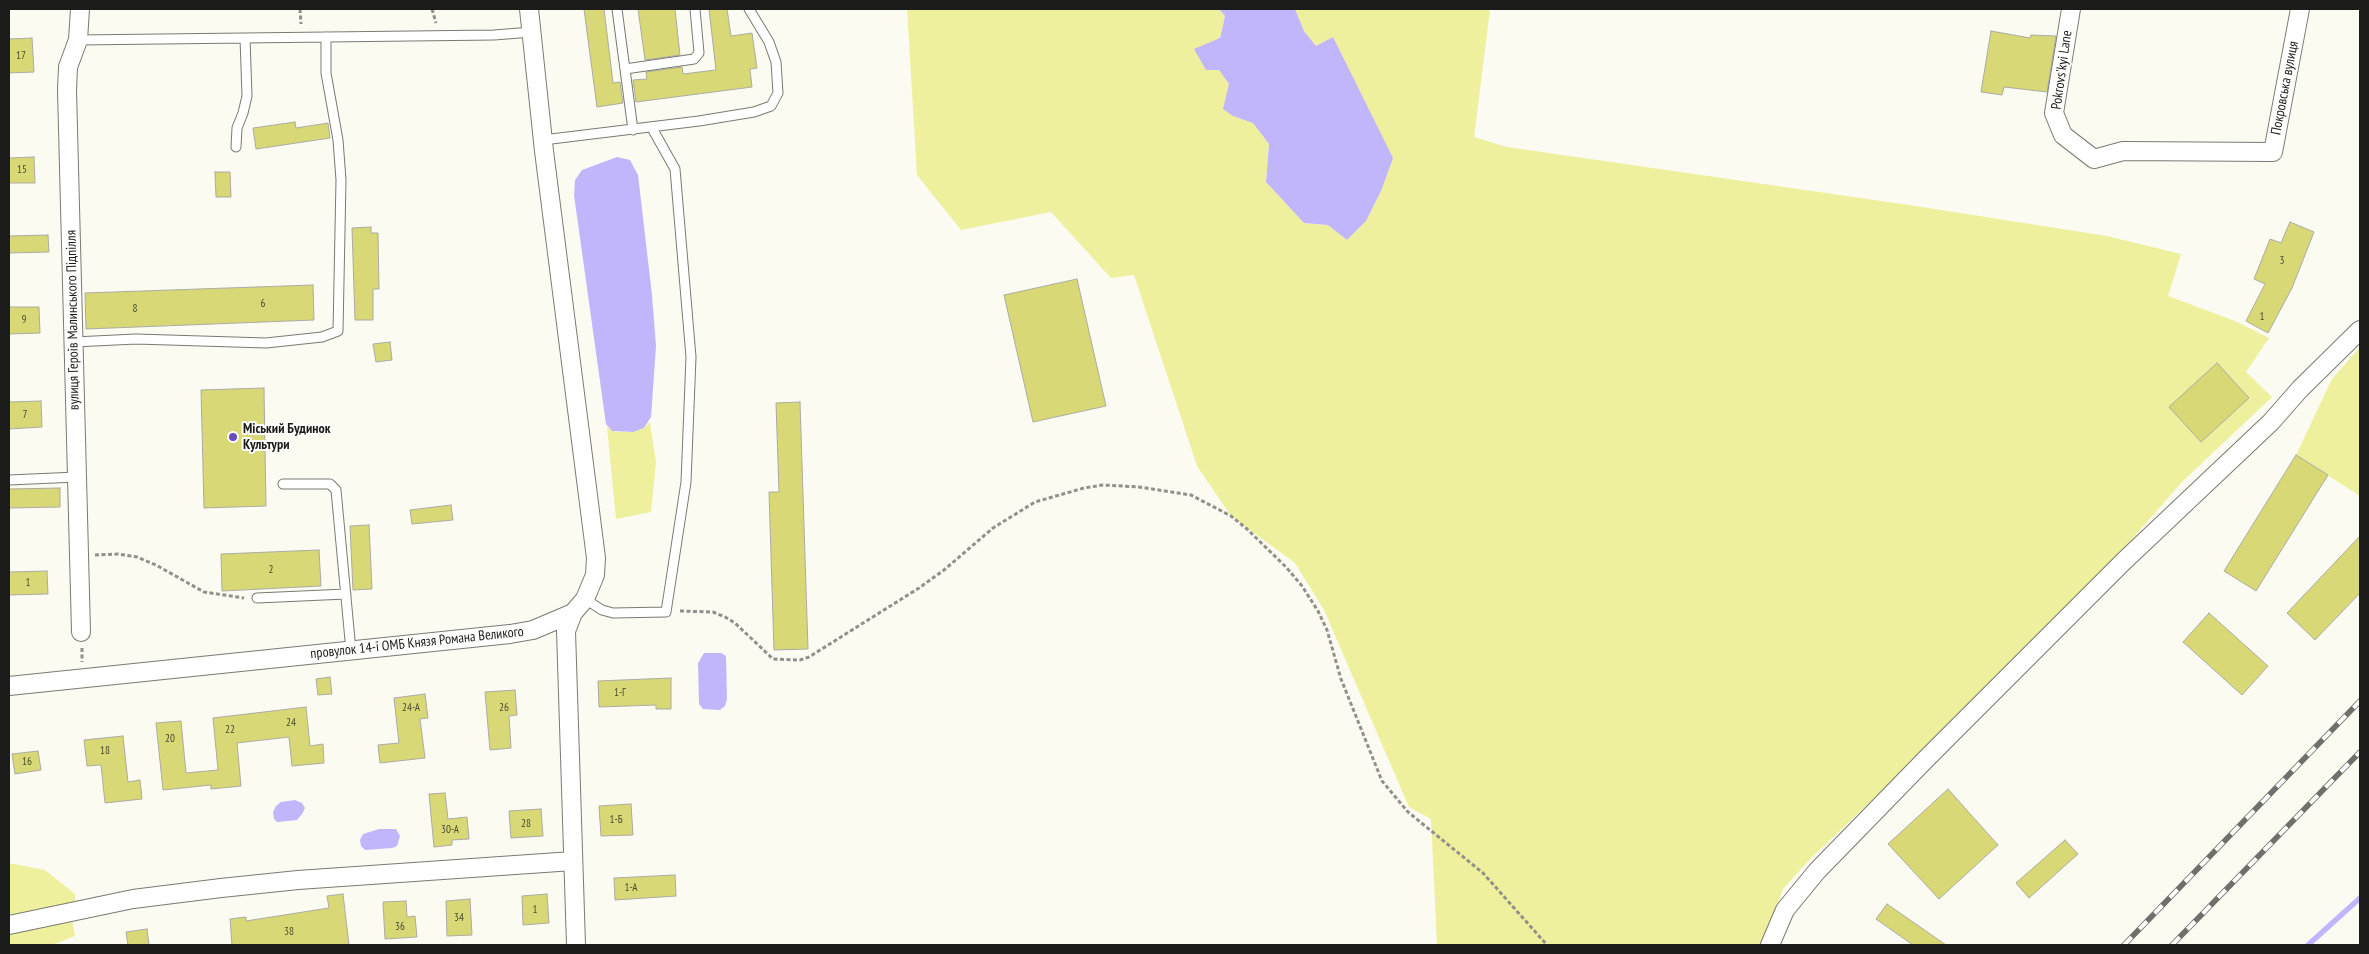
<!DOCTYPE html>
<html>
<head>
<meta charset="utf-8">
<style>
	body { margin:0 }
	#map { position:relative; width:2369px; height:954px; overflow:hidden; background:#fbfbf2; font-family:"PT Sans Narrow",sans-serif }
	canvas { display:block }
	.frame { position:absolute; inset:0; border:10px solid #1b1c19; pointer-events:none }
</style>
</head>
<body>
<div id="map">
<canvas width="2369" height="954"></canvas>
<div class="frame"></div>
</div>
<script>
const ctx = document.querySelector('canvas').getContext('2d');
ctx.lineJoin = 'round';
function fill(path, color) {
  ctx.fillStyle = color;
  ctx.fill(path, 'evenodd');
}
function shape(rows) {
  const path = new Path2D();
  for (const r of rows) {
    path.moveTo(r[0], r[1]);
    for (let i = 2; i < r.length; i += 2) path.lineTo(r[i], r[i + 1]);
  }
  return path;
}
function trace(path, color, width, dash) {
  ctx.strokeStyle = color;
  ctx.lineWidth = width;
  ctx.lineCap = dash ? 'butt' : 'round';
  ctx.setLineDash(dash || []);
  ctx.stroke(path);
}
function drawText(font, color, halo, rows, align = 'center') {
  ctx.font = font + ' "PT Sans Narrow",sans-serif';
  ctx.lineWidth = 4;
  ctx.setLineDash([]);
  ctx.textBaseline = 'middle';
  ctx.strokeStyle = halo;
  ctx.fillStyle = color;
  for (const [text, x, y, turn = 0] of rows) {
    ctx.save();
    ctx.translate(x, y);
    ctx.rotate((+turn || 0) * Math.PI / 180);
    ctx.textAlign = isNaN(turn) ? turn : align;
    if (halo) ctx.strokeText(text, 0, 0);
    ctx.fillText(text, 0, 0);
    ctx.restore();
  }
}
fill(shape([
	[907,9,1219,9,1225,16,1220,38,1219,70,1229,84,1233,116,1253,123,1269,144,1266,182,1304,223,1328,225,1347,240,1366,221,1381,191,1333,37,1316,46,1304,31,1295,9,1490,9,1474,137,1507,147,1909,205,2107,236,2181,254,2168,296,2235,321,2269,338,2246,372,2272,397,2182,482,2117,556,1923,752,1812,857,1783,889,1763,945,1437,945,1431,819,1409,807,1324,610,1295,563,1231,516,1197,466,1134,275,1111,278,1051,212,961,230,917,175],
	[2360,347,2360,496,2296,455,2332,379],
	[650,422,656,462,651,512,616,519,607,427,616,432,633,432,644,428],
	[9,863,45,870,75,894,75,902,9,915],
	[72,920,75,936,52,945,9,945,9,933]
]), '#eff09d');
fill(shape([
	[1219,9,1295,9,1304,31,1316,46,1333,37,1393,158,1381,191,1366,221,1347,240,1328,225,1304,223,1266,182,1269,144,1253,123,1233,116,1223,109,1229,84,1219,70,1206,70,1194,49,1220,38,1225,16],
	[617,157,630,160,638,175,652,295,656,346,651,417,644,428,633,432,612,431,606,424,574,195,575,180,582,170],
	[704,653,721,653,726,656,727,699,725,706,720,710,703,709,699,704,698,663],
	[295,800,302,803,305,808,302,814,297,820,277,822,274,819,273,812,276,806,281,802],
	[379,829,396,829,400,836,397,846,392,848,365,850,361,846,360,840,363,834]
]), '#c1b5fb');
trace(shape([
	[2308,945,2360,898]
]), '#c1b5fb', 5.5);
const building = shape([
	[584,9,604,9,613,83,620,82,623,103,597,107,584,9],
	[638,9,675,9,680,55,645,60,638,9],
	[709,9,727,9,731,36,752,33,757,68,750,69,752,87,636,102,633,80,647,79,646,72,682,67,683,74,716,70,709,9],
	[1991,31,2030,38,2031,35,2056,36,2047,92,2004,87,2002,95,1981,92,1991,31],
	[32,38,34,72,9,73,9,39,32,38],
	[295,122,296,128,328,123,330,138,256,149,253,128,295,122],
	[34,157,35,183,9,183,9,158,34,157],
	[215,172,230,172,231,197,216,197,215,172],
	[2290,222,2314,232,2292,288,2268,333,2246,321,2265,284,2254,279,2270,239,2281,243,2290,222],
	[371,227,371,233,378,233,379,289,373,289,373,320,355,320,352,228,371,227],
	[48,235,49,252,9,253,9,236,48,235],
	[1077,279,1106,406,1033,422,1004,295,1077,279],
	[313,285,314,320,86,329,85,293,313,285],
	[9,307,39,307,40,333,9,334,9,307],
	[390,342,392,360,376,362,373,344,390,342],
	[2217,363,2249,398,2201,442,2169,407,2217,363],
	[264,388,266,506,204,508,201,390,264,388],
	[41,401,42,427,9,429,9,402,41,401],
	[800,402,808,649,774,650,769,492,779,492,776,403,800,402],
	[2296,455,2328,475,2256,591,2224,571,2296,455],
	[60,488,60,507,9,508,9,489,60,488],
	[451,505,453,520,412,524,410,510,451,505],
	[369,525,372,589,353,590,350,526,369,525],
	[2360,536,2360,593,2315,640,2287,613,2360,536],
	[319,550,321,586,222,591,221,554,319,550],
	[47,571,48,594,9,595,9,572,47,571],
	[2209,613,2268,666,2242,695,2183,642,2209,613],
	[330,677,332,694,318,695,316,679,330,677],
	[671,678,671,709,656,709,656,705,599,707,598,681,671,678],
	[515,690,517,715,509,716,511,748,490,750,485,692,515,690],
	[425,694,428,718,420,719,425,758,380,763,378,745,399,743,394,698,425,694],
	[306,707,310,746,323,744,324,763,292,766,289,737,237,743,241,786,211,789,211,785,163,790,156,723,181,721,186,773,218,770,213,718,306,707],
	[123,736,128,782,140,780,142,799,105,803,101,765,87,766,84,740,123,736],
	[38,751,41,770,15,774,12,754,38,751],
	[1948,789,1998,845,1939,899,1888,844,1948,789],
	[445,793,448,819,467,817,469,839,452,840,452,845,434,847,429,794,445,793],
	[631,804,633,835,601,836,599,806,631,804],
	[541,809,543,836,511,838,509,811,541,809],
	[2065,840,2078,854,2029,898,2016,883,2065,840],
	[675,875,676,896,615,900,614,878,675,875],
	[343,894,349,945,232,945,230,919,246,917,246,921,329,908,327,896,343,894],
	[547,894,549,923,523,925,522,896,547,894],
	[470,899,472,935,447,936,446,901,470,899],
	[406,901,407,917,415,916,417,937,385,939,383,902,406,901],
	[1887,904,1946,945,1913,945,1876,919,1887,904],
	[147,929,149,945,128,945,126,932,147,929]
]);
fill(building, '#d8d976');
trace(building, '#ababa3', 1);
const lane = shape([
	[617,9,633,130],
	[78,40,494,35,532,32],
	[625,69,694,59,699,53,695,9],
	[543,140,699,121,754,112,771,106,778,93,776,62,769,42,749,9],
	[236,147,237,128,243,113,247,96,245,38],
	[74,342,136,339,266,343,322,337,338,331,341,180,338,140,326,73,326,37],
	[9,480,77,477],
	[283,484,330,484,336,490,351,651],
	[257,598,346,594],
	[585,599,602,610,613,613,666,612,686,482,691,357,675,169,652,128]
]);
const street = shape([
	[80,9,78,40,68,67,67,90,81,632],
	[529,9,544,151,596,558,595,575,585,599,573,613,566,631,576,945],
	[2071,9,2054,113,2063,135,2094,159,2123,151,2273,152,2300,9],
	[9,686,510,634,533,630,573,613],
	[9,925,133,899,221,888,298,880,573,861],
	[1770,945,1785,910,1817,871,1928,757,2124,561,2271,422,2300,389,2360,330]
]);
trace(lane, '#797a72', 11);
trace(street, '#797a72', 20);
trace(shape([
	[300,9,301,24],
	[432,9,436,23],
	[95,555,118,554,137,557,156,565,204,592,244,598],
	[680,611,713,612,725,617,735,623,773,659,800,660,809,657,919,588,944,570,993,528,1035,502,1084,488,1103,485,1139,487,1191,495,1231,516,1247,529,1286,567,1302,586,1318,611,1327,630,1341,679,1382,781,1408,812,1483,873,1547,945],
	[82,648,82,662]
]), '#90918b', 3, [4, 2.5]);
trace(lane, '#fff', 9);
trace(street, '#fff', 18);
const rail = shape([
	[2124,945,2360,701],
	[2172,945,2360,752]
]);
trace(rail, '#6f706b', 5.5);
trace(rail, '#fffffe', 4, [11]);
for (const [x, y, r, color] of [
	[233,437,5,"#6b49c2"]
]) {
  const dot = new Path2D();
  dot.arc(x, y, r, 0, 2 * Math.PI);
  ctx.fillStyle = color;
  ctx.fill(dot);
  trace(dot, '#fffffe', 2);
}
drawText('11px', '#4a4b30', null, [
	["17",21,56],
	["15",22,170],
	["3",2282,261],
	["6",263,304],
	["8",135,309],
	["1",2262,317],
	["9",24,320],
	["7",25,415],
	["2",271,570],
	["1",28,583],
	["1-Г",620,693],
	["24-А",411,708],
	["26",504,708],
	["24",291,723],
	["22",230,730],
	["20",170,739],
	["18",105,751],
	["16",27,762],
	["1-Б",616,820],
	["28",526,824],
	["30-А",450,830],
	["1-А",631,888],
	["1",535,910],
	["34",459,918],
	["36",400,927],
	["38",289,932]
]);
drawText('14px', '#1b1c19', '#fffffe', [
	["Pokrovs'kyi Lane",2062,70,-82],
	["Покровська вулиця",2285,88,-79],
	["вулиця Героїв Малинського Підпілля",73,320,-91],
	["провулок 14-ї ОМБ Князя Романа Великого",417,643,-6]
]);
drawText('bold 14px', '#1b1c19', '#fffffe', [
	["Міський Будинок",243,429],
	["Культури",243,445]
], 'left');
</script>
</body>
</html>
